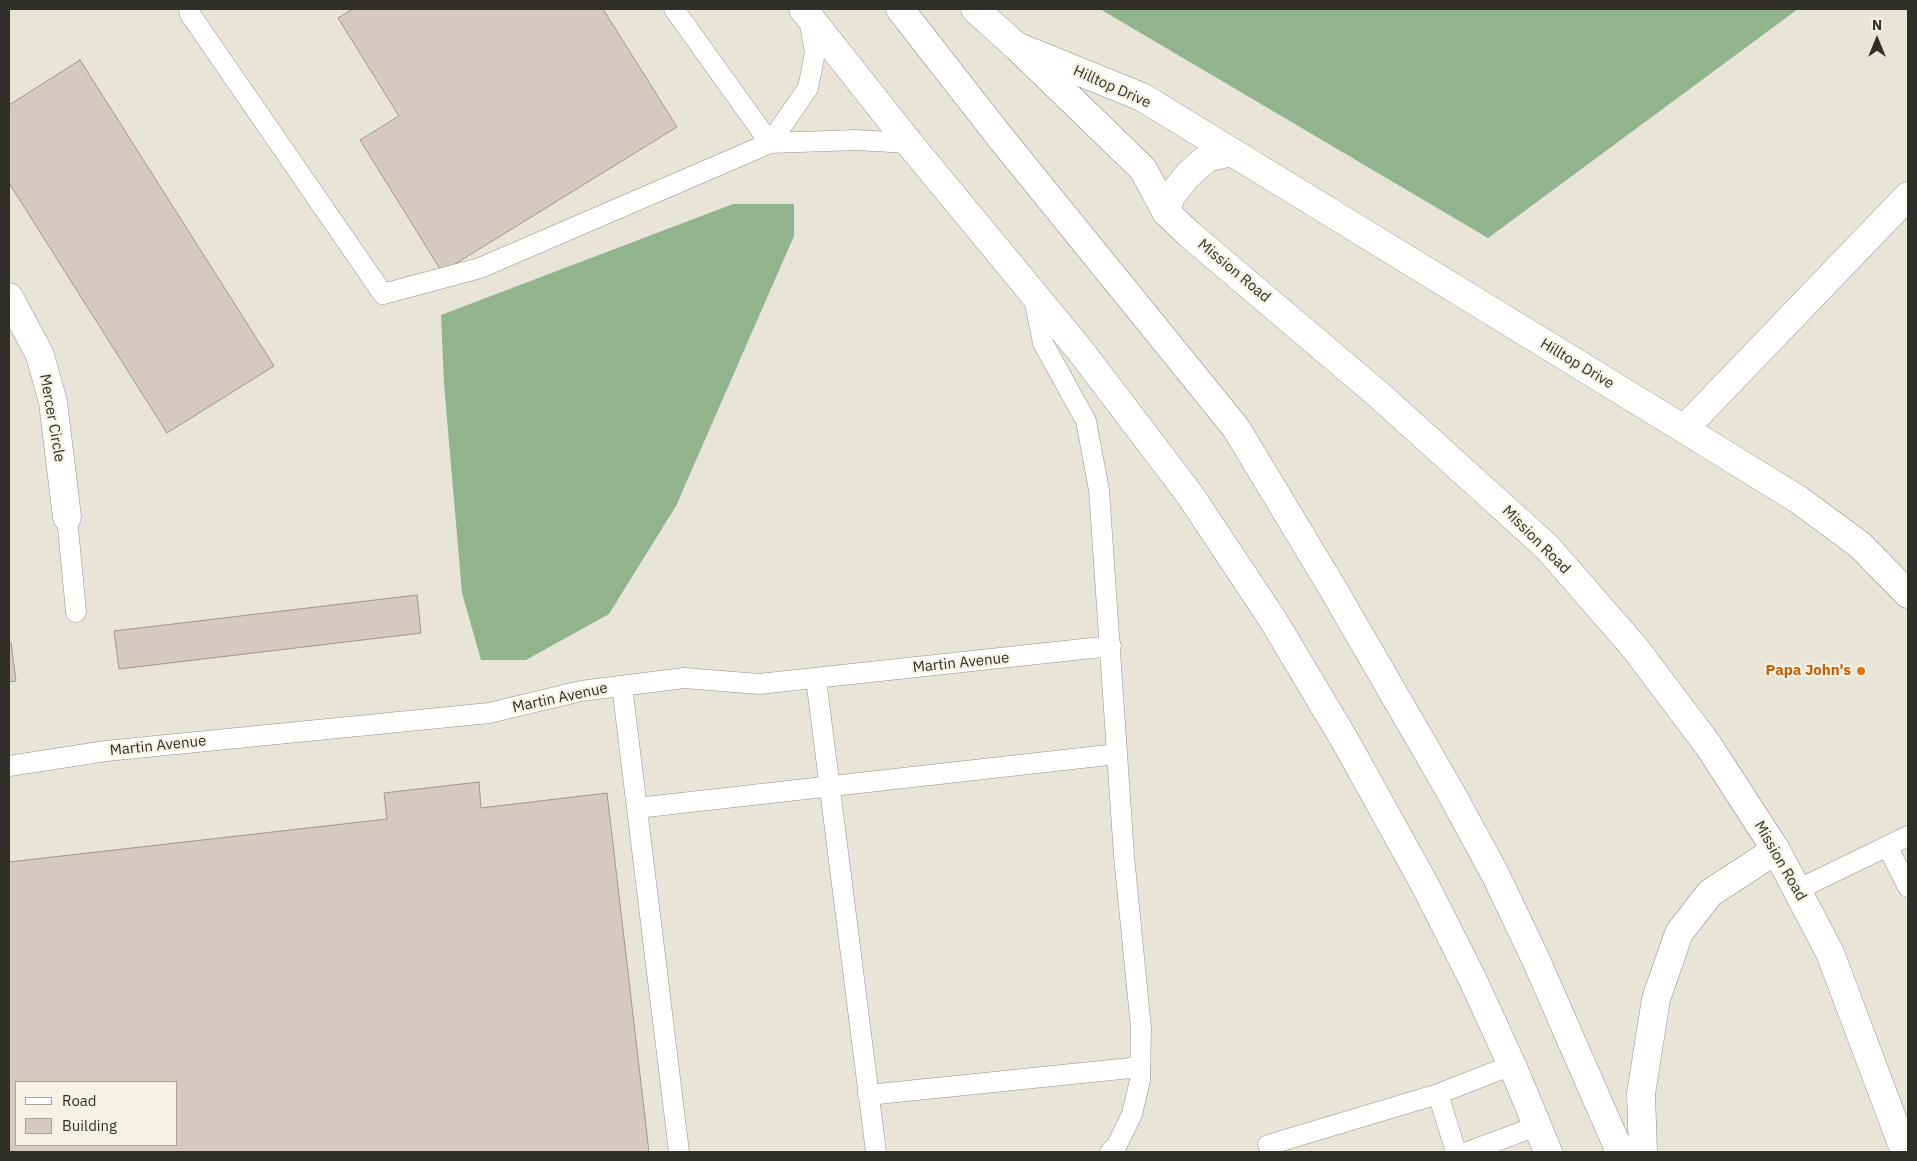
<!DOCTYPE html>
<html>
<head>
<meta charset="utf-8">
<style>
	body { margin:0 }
	#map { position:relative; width:1917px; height:1161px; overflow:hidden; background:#e8e4d7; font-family:"IBM Plex Sans",sans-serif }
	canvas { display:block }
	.frame { position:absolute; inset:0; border:10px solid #302e29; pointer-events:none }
	.legend { position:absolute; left:15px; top:1081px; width:162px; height:65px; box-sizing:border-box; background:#f5f1e4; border:1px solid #a6a399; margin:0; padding:6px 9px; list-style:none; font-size:15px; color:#302e29 }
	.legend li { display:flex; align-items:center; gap:10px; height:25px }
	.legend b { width:25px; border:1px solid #a6a399 }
	.north { position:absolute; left:1852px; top:15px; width:50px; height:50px; -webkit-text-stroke:4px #f5f1e4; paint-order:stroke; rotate:0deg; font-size:14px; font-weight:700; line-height:20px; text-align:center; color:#302e29 }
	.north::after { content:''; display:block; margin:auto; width:18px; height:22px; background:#302e29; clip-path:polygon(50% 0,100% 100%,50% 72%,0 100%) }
</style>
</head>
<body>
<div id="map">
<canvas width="1917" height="1161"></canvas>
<div class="frame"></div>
<ul class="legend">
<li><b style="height:6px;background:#fff"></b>Road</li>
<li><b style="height:14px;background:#d6c9c2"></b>Building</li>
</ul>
<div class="north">N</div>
</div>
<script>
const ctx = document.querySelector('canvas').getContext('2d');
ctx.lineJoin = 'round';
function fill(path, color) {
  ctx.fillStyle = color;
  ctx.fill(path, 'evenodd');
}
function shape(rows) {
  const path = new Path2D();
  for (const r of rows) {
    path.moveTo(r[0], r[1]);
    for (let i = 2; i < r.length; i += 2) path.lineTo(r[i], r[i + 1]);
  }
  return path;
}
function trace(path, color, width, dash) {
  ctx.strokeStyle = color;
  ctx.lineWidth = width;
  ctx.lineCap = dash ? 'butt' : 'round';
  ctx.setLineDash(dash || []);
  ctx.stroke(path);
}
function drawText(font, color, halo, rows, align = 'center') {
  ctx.font = font + ' "IBM Plex Sans",sans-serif';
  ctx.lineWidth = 4.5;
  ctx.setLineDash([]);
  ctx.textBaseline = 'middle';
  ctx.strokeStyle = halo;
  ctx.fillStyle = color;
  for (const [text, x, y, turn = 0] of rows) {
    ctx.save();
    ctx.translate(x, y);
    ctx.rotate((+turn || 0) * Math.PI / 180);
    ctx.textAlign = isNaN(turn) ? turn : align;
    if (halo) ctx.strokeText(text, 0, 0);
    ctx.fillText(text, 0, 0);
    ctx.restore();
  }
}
fill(shape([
	[1100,9,1798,9,1488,238],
	[733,204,794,204,794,236,676,506,609,614,526,660,481,660,462,593,444,384,441,315]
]), '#91b48d');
const building = shape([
	[353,9,603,9,677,127,442,272,360,140,399,116,338,18,353,9],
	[80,60,274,366,167,433,9,183,9,105,80,60],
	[417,595,421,633,119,669,114,631,417,595],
	[9,643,11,643,16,681,9,682,9,643],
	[479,782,481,808,607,793,649,1152,9,1152,9,862,387,819,384,793,479,782],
	[16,1082,176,1082,176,1145,16,1145,16,1082]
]);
fill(building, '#d6c9c2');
trace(building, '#a0948d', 1);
const service = shape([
	[189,9,190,14,383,294,480,268,770,143,856,140,909,143],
	[674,9,770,143],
	[770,143,808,88,815,53,809,18],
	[1033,294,1043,343,1086,421,1099,490,1124,856,1141,1028,1140,1080,1132,1114,1117,1145,1110,1152],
	[67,517,76,612],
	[816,679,876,1152],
	[622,686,679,1152],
	[9,766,106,751,489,713,581,691,684,678,759,684,1111,646],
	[637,808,1117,754],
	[1887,846,1908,887],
	[1797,890,1908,836],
	[868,1095,1140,1067],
	[1268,1145,1438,1094],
	[1456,1152,1438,1094,1512,1065],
	[1467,1152,1537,1126]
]);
const minor = shape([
	[1016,46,1142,97,1684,429,1799,500,1860,545,1908,594],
	[1166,212,1171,196,1188,175,1207,158,1232,152],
	[9,297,40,355,53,402,67,517],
	[1684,429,1908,196]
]);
const tertiary = shape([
	[1015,45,1143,169,1166,212,1189,234,1379,395,1547,547,1635,648,1708,745,1776,850,1830,953,1905,1152]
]);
const trunk = shape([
	[803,9,909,143,1079,349,1190,495,1273,620,1347,744,1426,887,1472,978,1515,1072,1548,1152],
	[900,9,1000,137,1236,428,1333,589,1450,791,1495,874,1536,960,1620,1152],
	[975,9,1015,45],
	[1643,1152,1641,1094,1656,999,1679,933,1710,893,1776,850]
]);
trace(service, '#949085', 21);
trace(minor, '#949085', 29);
trace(tertiary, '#949085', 29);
trace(trunk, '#949085', 29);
trace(service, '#fff', 20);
trace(minor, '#fff', 28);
trace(tertiary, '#fff', 28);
trace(trunk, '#fff', 28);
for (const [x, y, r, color] of [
	[1861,671,5,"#e8710a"]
]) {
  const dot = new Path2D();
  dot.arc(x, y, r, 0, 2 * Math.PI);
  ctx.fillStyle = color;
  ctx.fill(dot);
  trace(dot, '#f5f1e4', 2);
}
drawText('15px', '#302e29', '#f5f1e4', [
	["Hilltop Drive",1112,87,24],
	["Mission Road",1234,271,40],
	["Hilltop Drive",1577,364,31],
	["Mercer Circle",52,418,80],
	["Mission Road",1536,540,45],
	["Martin Avenue",961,663,-6],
	["Martin Avenue",560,698,-12],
	["Martin Avenue",158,746,-6],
	["Mission Road",1780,861,60]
]);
drawText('bold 15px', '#c56008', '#f5f1e4', [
	["Papa John's",1851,671]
], 'right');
</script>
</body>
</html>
